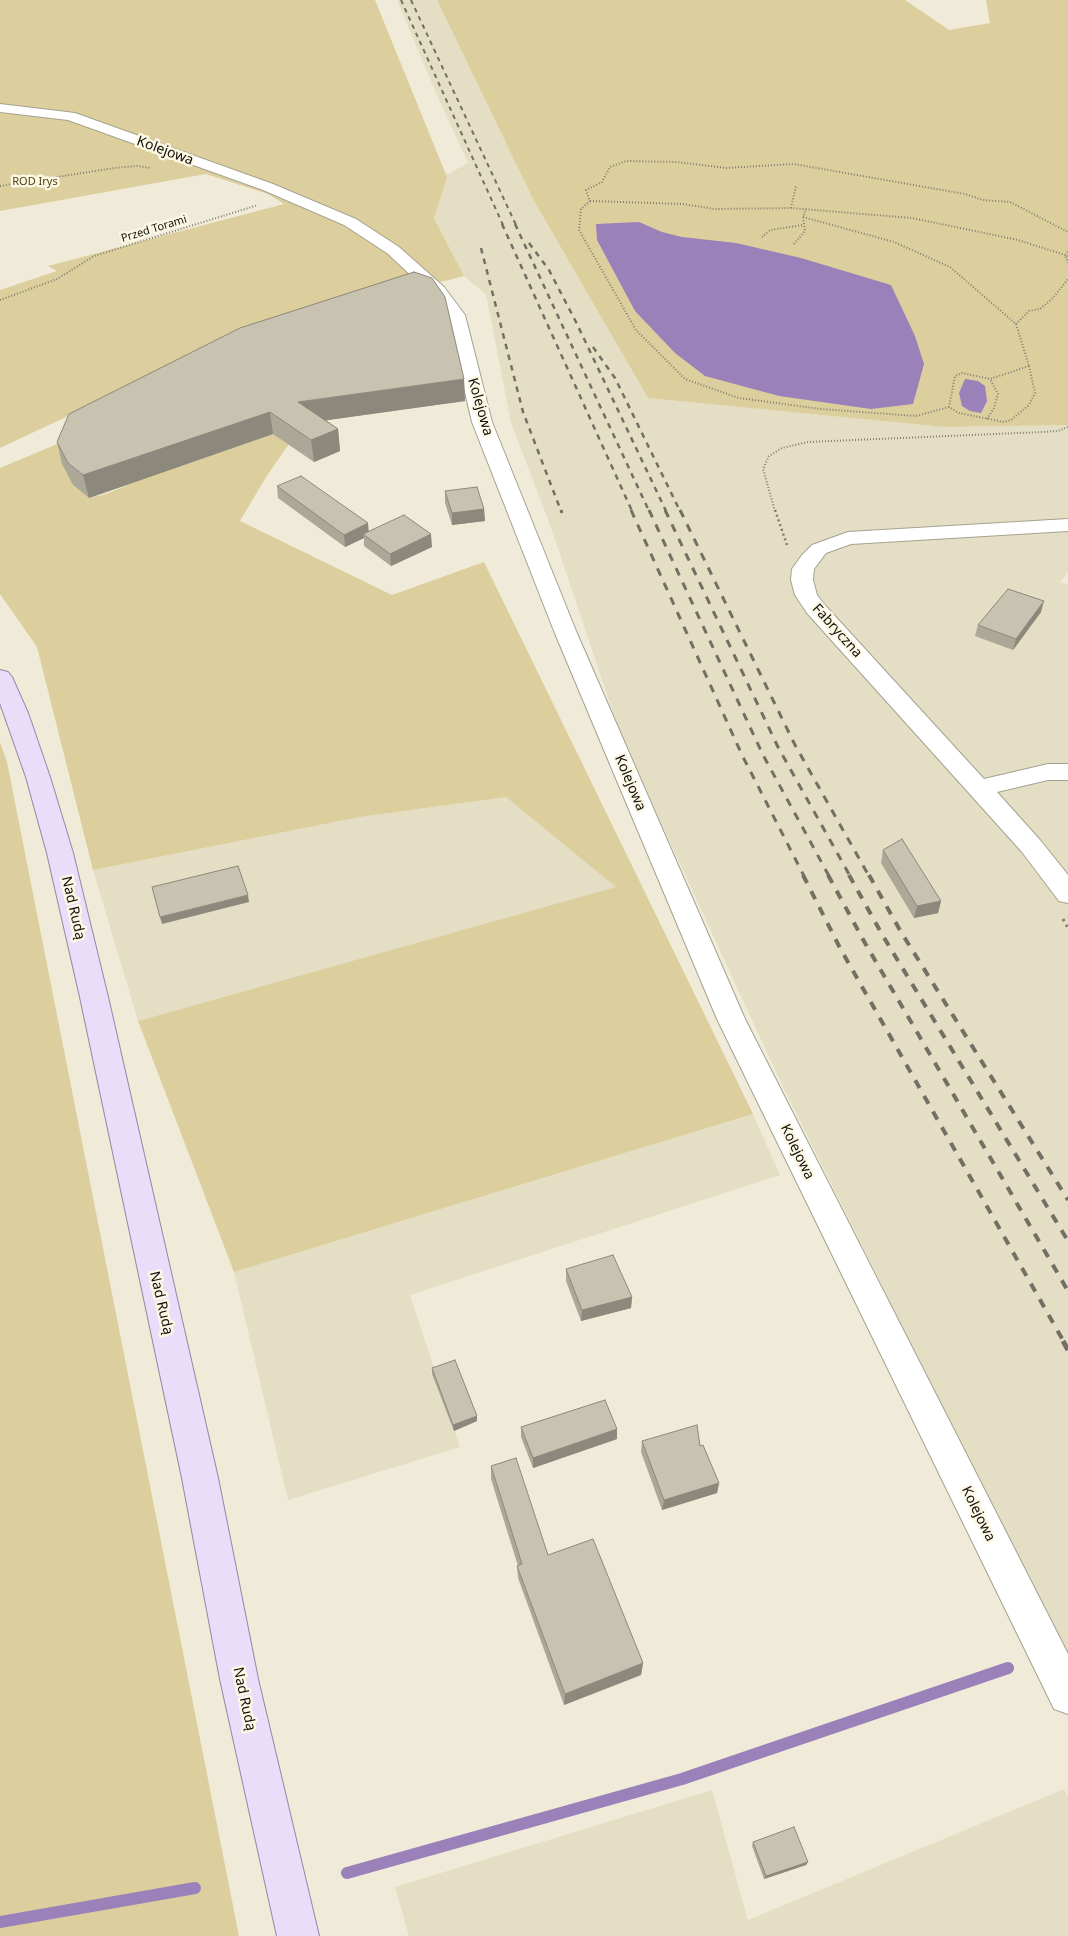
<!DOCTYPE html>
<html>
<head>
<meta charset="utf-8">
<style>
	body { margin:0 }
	canvas { display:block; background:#efebd8 }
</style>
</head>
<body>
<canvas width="1068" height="1936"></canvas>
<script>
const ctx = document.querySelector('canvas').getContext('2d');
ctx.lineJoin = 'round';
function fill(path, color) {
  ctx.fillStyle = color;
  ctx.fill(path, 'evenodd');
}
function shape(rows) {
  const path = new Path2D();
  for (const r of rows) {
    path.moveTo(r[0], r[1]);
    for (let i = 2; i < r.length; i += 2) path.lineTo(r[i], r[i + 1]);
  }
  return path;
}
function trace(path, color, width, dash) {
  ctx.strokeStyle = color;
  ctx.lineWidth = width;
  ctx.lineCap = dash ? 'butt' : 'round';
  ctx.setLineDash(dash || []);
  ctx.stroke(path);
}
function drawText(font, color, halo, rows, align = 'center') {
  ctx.font = font + ' "Noto Sans",sans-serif';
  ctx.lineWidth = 5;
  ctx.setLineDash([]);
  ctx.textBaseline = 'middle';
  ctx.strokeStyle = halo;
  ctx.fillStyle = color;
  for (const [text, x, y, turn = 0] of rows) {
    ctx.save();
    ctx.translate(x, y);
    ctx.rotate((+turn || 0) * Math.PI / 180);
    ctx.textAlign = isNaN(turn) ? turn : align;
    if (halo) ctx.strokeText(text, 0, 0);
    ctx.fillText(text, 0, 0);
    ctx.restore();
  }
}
fill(shape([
	[397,0,437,0,534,201,648,398,944,427,1068,425,1068,572,1060,582,1068,584,1068,1658,783,1087,621,736,549,522,511,423,486,294,464,276,434,218,446,175,468,163,436,93],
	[506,797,617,887,138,1021,93,870,360,817],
	[753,1114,780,1175,410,1295,460,1447,288,1500,234,1272],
	[1064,1789,1068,1797,1068,1936,409,1936,395,1887,712,1790,748,1920]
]), '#e4dec4');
fill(shape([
	[0,0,375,0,447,177,434,218,464,276,320,313,183,362,0,448,0,290,57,271,48,266,284,204,268,194,206,174,0,211],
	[437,0,905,0,949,30,990,23,986,0,1068,0,1068,425,944,427,648,398,534,201],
	[303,424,266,477,240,521,392,595,484,562,753,1114,234,1272,138,1021,616,887,506,797,360,817,93,870,37,647,0,594,0,468,74,437,73,485,89,498,106,494,144,478],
	[0,742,7,762,239,1936,0,1936]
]), '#dccf9d');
fill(shape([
	[639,222,662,232,682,237,736,243,801,258,891,285,915,336,924,364,913,404,871,409,779,396,705,376,675,353,635,311,597,240,596,224],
	[965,379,978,381,985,386,987,401,981,413,970,411,962,406,959,393]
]), '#9a81b9');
trace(shape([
	[347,1873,682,1779,1008,1668],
	[0,1922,195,1888]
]), '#9a81b9', 12);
const minor = shape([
	[0,104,75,113,273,184,356,219,399,247,444,287,465,315,492,422,576,631,745,1019,1068,1654,1068,1714,1054,1709,717,1019,554,631,472,422,447,315,432,295,387,253,344,225,263,190,68,120,0,112,0,104],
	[1068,519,1068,531,851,544,826,553,814,569,813,580,817,595,823,603,984,779,1048,764,1068,764,1068,780,1048,780,997,792,1040,840,1068,875,1068,903,1059,901,1022,852,807,613,795,595,791,580,792,569,802,555,812,545,848,532,1068,519]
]);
const major = shape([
	[0,670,8,672,12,677,28,713,50,777,73,853,108,997,218,1478,258,1679,319,1936,277,1936,220,1679,182,1478,80,997,47,853,26,777,0,703,0,670]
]);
trace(minor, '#a6a290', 2);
trace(major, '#9587a4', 2);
trace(shape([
	[0,186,114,168,137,166,151,168],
	[590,201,683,204,715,209,791,208,912,218,1018,240,1068,256],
	[791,208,796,186],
	[803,217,894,242,950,267,1016,324,1029,366],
	[762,237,770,230,803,225],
	[794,244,805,231,803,217,806,209],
	[1068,252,1065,255,1068,263],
	[0,300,57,279,94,256,258,205],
	[1016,324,1029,311,1040,309,1053,298,1068,279],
	[1029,366,1035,393,1029,405,1011,420,1004,422,959,413,949,407,955,376,962,373,990,379,1029,366],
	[949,407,916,416,821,409,739,398,685,379,636,330,579,230,581,209,590,201,586,190,602,182,610,167,626,161,677,162,726,168,794,164,965,194,983,200,1010,202,1068,232],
	[987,419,994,408,998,394,990,379],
	[775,511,763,469,769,456,782,448,808,442,1042,432,1058,431,1068,427]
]), '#817e72', 2, [1, 2]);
trace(shape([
	[775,510,788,548]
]), '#817e72', 2.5, [2, 3]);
trace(shape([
	[1063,919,1068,928]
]), '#817e72', 3, [2.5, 4]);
fill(minor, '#fff');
fill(major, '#eaddfa');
trace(shape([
	[401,0,503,225],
	[411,0,516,225]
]), '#727064', 2, [4.5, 4.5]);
trace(shape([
	[502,224,632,511],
	[515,224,649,511],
	[529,243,549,270,576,322,666,511],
	[481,248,523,412,561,511],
	[593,347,615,378,680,511]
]), '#727064', 2.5, [5.5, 5.5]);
trace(shape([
	[561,510,562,513],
	[631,510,742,755,804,876],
	[649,510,763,755,829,876],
	[665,510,778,747,850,876],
	[680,510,795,745,869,876]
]), '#727064', 3, [8, 8]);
trace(shape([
	[803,875,840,948,1064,1342],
	[828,875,865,943,1068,1291],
	[849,875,883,936,1068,1241],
	[869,875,901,932,1068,1200]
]), '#727064', 4, [9, 9]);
trace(shape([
	[1063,1341,1068,1350]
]), '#727064', 5, [12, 12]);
fill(shape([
	[464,379,465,401,326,420,338,429,340,451,314,462,273,434,89,498,73,485,62,464,57,442],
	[277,486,369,531,432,547,391,566,364,546,364,538,345,547,278,498],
	[445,491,484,509,485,521,452,525,445,503],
	[1041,612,1013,650,975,636,978,625],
	[883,850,941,901,938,913,914,918,881,863],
	[566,1269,632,1297,631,1308,581,1321,566,1281],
	[432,1368,477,1416,477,1421,454,1431,432,1374],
	[521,1427,617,1439,533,1468,521,1437],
	[642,1441,700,1446,719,1483,717,1493,662,1510,641,1452],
	[491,1466,548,1555,643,1663,641,1675,564,1705,518,1578,517,1566,518,1566,491,1479],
	[753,1842,808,1862,806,1865,764,1879,752,1846]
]), '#aca898');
fill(shape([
	[464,379,465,401,300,424,298,402],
	[270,412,273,434,89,498,83,475],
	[338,429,340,451,314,462,311,440],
	[484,509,485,521,452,525,452,513],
	[368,523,369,535,363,534,364,538,345,547,344,535],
	[431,534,432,547,391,566,390,554],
	[1044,601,1041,612,1013,650,1016,639],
	[248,895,249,902,162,924,160,917],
	[941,901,938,913,914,918,917,906],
	[632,1297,631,1308,581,1321,582,1310],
	[477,1416,477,1421,454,1431,453,1425],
	[617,1429,617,1439,533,1468,533,1458],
	[719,1483,717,1493,662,1510,664,1500],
	[643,1663,641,1675,564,1705,565,1694],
	[808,1862,806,1865,764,1879,766,1876]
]), '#8c887c');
const building = shape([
	[414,272,432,278,445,297,464,379,298,402,338,429,311,440,270,412,83,475,68,463,57,442,69,414,240,328,414,272],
	[301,476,368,523,344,535,277,486,301,476],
	[477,487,484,509,452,513,445,491,477,487],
	[404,515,431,534,390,554,363,534,404,515],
	[1008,589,1044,601,1016,639,978,625,1008,589],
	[902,839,941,901,917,906,883,850,902,839],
	[238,866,248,895,160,917,152,887,238,866],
	[613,1255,632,1297,582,1310,566,1269,613,1255],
	[455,1360,477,1416,453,1425,432,1368,455,1360],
	[605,1400,617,1429,533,1458,521,1427,605,1400],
	[697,1425,700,1446,703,1445,719,1483,664,1500,642,1441,697,1425],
	[516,1458,548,1555,593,1539,643,1663,565,1694,517,1566,522,1564,491,1466,516,1458],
	[794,1827,808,1862,766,1876,753,1842,794,1827]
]);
fill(building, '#c8c3b1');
trace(building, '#8c887c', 1);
drawText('11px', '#4f4311', '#fdf8e5', [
	["ROD Irys",35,182]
]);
drawText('11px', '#110f09', '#fdf8e5', [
	["Przed Torami",154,229,-17]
]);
drawText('14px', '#110f09', '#fdf8e5', [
	["Kolejowa",165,151,20],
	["Kolejowa",480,407,74],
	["Fabryczna",837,631,48],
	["Kolejowa",630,783,67],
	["Nad Rudą",73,908,77],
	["Kolejowa",797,1152,64],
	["Nad Rudą",161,1303,77],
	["Kolejowa",978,1514,64],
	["Nad Rudą",244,1699,78]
]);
</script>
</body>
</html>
